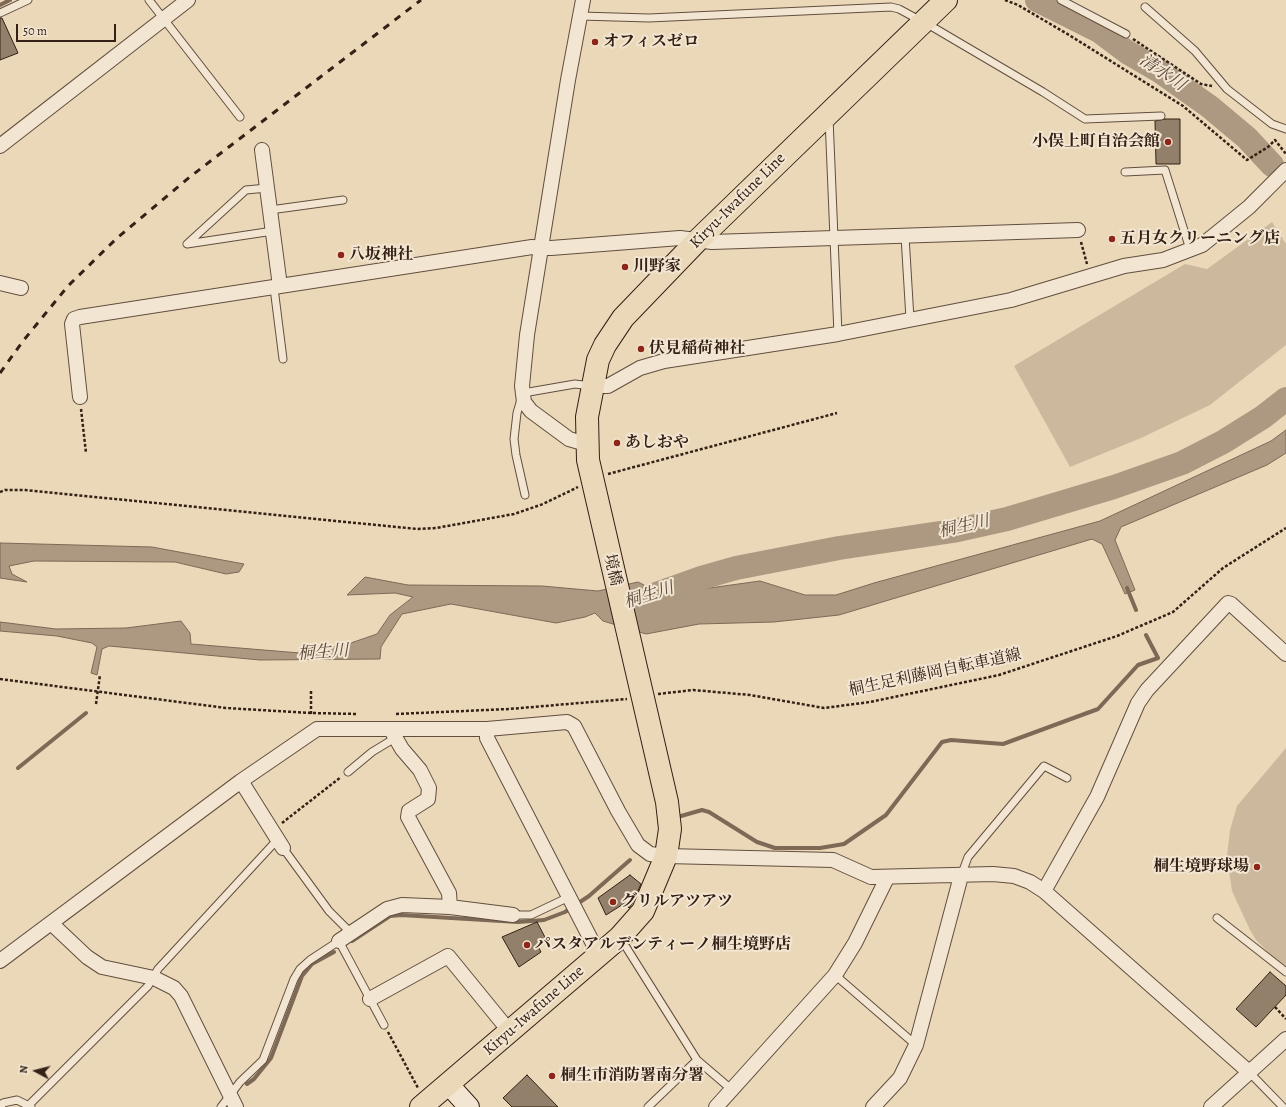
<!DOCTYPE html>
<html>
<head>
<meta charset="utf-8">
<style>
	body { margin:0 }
	#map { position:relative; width:1286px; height:1107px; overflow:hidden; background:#ebd8b9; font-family:Alegreya,serif }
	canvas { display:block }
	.north { position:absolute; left:16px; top:1051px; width:40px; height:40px; -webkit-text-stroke:3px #f2e6d2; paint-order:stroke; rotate:277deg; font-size:11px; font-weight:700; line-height:16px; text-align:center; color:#342015 }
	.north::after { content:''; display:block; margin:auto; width:14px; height:18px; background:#342015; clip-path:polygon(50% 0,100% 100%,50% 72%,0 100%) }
	.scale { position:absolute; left:16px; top:24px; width:100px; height:18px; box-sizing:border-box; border:2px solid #342015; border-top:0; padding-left:5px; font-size:12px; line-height:14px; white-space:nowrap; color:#342015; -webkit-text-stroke:3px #f2e6d2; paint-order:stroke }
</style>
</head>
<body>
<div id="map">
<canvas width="1286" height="1107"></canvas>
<div class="north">N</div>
<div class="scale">50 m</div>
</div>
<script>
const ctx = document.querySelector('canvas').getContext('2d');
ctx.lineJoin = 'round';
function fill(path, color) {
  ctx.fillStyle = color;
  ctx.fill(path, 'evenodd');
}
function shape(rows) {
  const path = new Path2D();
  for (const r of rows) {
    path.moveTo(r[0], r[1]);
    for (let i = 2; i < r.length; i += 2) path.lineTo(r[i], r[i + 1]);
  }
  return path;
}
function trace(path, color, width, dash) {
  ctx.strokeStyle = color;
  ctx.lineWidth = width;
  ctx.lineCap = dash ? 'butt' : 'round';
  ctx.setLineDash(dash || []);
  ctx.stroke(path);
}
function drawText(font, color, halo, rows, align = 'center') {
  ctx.font = font + ' Alegreya,"Noto Serif JP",serif';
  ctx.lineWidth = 4;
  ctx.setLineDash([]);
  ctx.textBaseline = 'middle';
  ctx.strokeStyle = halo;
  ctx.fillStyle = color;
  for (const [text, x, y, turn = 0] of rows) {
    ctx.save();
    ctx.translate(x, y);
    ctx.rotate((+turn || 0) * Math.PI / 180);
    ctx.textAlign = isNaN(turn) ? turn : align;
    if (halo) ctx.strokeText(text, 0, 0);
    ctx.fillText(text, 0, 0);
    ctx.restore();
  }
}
fill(shape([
	[1272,222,1286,244,1286,345,1210,405,1141,438,1070,467,1014,366,1185,264,1207,269],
	[1286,748,1286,966,1272,956,1256,940,1250,930,1232,891,1227,856,1230,830,1237,806]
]), '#ccb99d');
const water = shape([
	[1286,430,1286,453,1267,465,1121,527,1115,540,1135,590,1125,594,1102,544,1092,539,839,615,774,622,699,624,646,634,603,621,595,613,585,617,556,623,451,604,402,614,381,647,380,659,260,660,109,646,102,649,97,675,91,673,97,647,92,643,57,636,0,631,0,622,56,629,126,628,181,621,190,633,191,644,300,653,348,644,377,634,390,615,413,597,395,593,347,595,365,577,408,585,542,586,598,591,638,582,644,585,648,594,673,593,760,581,805,595,836,595,874,583,1100,521,1271,441,1286,430],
	[0,543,152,547,244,564,239,572,226,574,175,562,34,561,9,566,12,574,27,582,0,578,0,543]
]);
fill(water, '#ad9981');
trace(water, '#7d6956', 1);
trace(shape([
	[0,5,10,0],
	[1127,588,1136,610],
	[18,768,86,713],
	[681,816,702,810,709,812,757,842,775,848,820,848,844,844,886,815,942,742,951,740,1003,744,1098,709,1138,665,1158,658,1146,635],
	[352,941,390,916,401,915,518,922,544,920,565,912,589,896,630,860],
	[247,1084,254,1079,271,1058,302,976,312,964,334,952]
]), '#7d6956', 4);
trace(shape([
	[1037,0,1099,31,1127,52,1158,70,1210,107,1247,138,1272,165],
	[628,604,701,578,736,568,839,548,953,531,1007,519,1114,487,1182,463,1223,442,1263,417,1286,399]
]), '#ad9981', 24);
const building = shape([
	[0,18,2,18,18,53,0,60,0,18],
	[1165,119,1180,119,1180,164,1156,164,1155,121,1165,119],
	[630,875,641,884,632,904,629,908,625,903,606,915,598,898,630,875],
	[537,922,547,941,538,946,541,952,519,967,502,937,537,922],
	[1270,972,1286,986,1286,995,1256,1027,1236,1009,1270,972],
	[527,1075,558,1107,512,1107,503,1098,527,1075]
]);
fill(building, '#93806a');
trace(building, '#342015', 1);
const lane = shape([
	[149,0,240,117],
	[1061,0,1126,34],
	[1145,7,1195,51,1227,89,1272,124,1286,129],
	[0,13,28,0],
	[580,16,649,18,891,7,899,9,936,29,1043,92,1085,119,1161,116],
	[829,118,838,334],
	[1125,172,1165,170,1188,243,1192,249],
	[267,188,246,190,187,244,273,231],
	[270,210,343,200],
	[905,236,910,319],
	[274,288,283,359],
	[525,495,516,455,514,439,517,413,522,396,529,392,575,384,591,386],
	[348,772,372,752,395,738],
	[283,848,329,911,352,934],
	[961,876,968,857,1044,766,1067,778],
	[513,915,531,915,569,897],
	[1217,918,1286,972],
	[621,939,697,1060,731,1089],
	[835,975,916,1045],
	[1249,1072,1283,1107],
	[28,1106,148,986,158,969,277,840],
	[1,1107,3,1103,17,1100,31,1107],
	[221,1107,240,1082,263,1060,294,979,300,969,310,960,339,941,384,1025],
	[648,1107,697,1060]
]);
const street = shape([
	[583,0,568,80,527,335,522,386,524,402,531,411,569,439,586,444],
	[0,146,188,0],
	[262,150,280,286],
	[0,283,21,288],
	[593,386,608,386,640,368,664,361,838,334,1011,300,1124,266,1163,260,1202,245,1217,233,1249,207,1286,170],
	[80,397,72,324,74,319,80,317,532,247,551,248,680,238,712,242,1078,230],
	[487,729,487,738,599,955],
	[391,730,402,749,420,770,429,788,428,799,409,811,408,817,449,893,450,907],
	[241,781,283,848],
	[1044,891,1097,797,1138,703,1147,690,1228,603,1231,604,1286,654],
	[52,924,87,957,102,967,154,978,174,988,181,996,236,1107],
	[339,941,387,909,402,905,450,907,513,915],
	[0,961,241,781,317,729,487,729,567,722,574,726,618,811,638,845,650,854,666,856,833,860,871,877,993,874,1014,876,1030,882,1044,891,1249,1072],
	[370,999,448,956,510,1032],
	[716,1107,835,975,855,943,887,878],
	[873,1107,900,1078,916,1045,961,876],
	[1211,1107,1286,1039]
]);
const secondary = shape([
	[449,1085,469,1107]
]);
const primary = shape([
	[421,1107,620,937,643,911,666,856,670,829,667,802,588,460,587,417,598,360,605,345,623,318,698,240,946,0]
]);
trace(lane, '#624e3e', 9);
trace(street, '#624e3e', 16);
trace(secondary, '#342015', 22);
trace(primary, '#342015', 24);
trace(shape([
	[1005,0,1018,5,1069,35,1183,106,1247,160,1268,147,1275,140,1286,154],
	[1133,39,1201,84,1212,86],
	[1081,242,1087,264],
	[81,409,86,453],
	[608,474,837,413],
	[0,492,5,490,25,490,417,529,436,528,514,514,543,504,578,487],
	[0,679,226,708,311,713,357,714],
	[658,694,693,690,750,695,824,708,870,702,999,675,1117,636,1173,612,1223,568,1286,528],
	[96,704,100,675],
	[311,714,311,690],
	[396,714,509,709,627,699],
	[282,823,341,777],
	[1275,1007,1286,1019],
	[388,1032,418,1088]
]), '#342015', 2.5, [3, 2]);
trace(lane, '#f2e6d2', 7);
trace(street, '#f2e6d2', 14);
trace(secondary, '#f2e6d2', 20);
trace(primary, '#ebd8b9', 22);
trace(shape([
	[0,373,23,341,68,286,116,239,191,176,421,0]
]), '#342015', 3, [7, 7]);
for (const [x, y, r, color] of [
	[595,42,4,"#8f2418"],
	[1168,142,4,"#8f2418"],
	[1112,239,4,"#8f2418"],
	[341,255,4,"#8f2418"],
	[625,267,4,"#8f2418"],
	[641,349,4,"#8f2418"],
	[617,443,4,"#8f2418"],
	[1257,867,4,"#8f2418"],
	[613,902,4,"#8f2418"],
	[527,945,4,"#8f2418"],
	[552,1076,4,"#8f2418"]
]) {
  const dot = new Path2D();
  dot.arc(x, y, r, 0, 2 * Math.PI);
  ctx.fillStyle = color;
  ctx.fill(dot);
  trace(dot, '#f2e6d2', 1.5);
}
drawText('bold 16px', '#342015', '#f2e6d2', [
	["オフィスゼロ",603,42],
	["小俣上町自治会館",1160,142,"right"],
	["五月女クリーニング店",1120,239],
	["八坂神社",349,255],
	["川野家",633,267],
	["伏見稲荷神社",649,349],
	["あしおや",625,443],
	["桐生境野球場",1249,867,"right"],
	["グリルアツアツ",621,902],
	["パスタアルデンティーノ桐生境野店",535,945],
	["桐生市消防署南分署",560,1076]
], 'left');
drawText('16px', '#342015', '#f2e6d2', [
	["Kiryu-Iwafune Line",738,201,-45],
	["境橋",612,570,77],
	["桐生足利藤岡自転車道線",935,673,-12],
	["Kiryu-Iwafune Line",534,1011,-41]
]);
drawText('italic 17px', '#5e4a3b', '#f2e6d2', [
	["清水川",1162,73,34],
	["桐生川",964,527,-13],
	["桐生川",649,596,-18],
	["桐生川",323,653,-4]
]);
</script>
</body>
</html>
